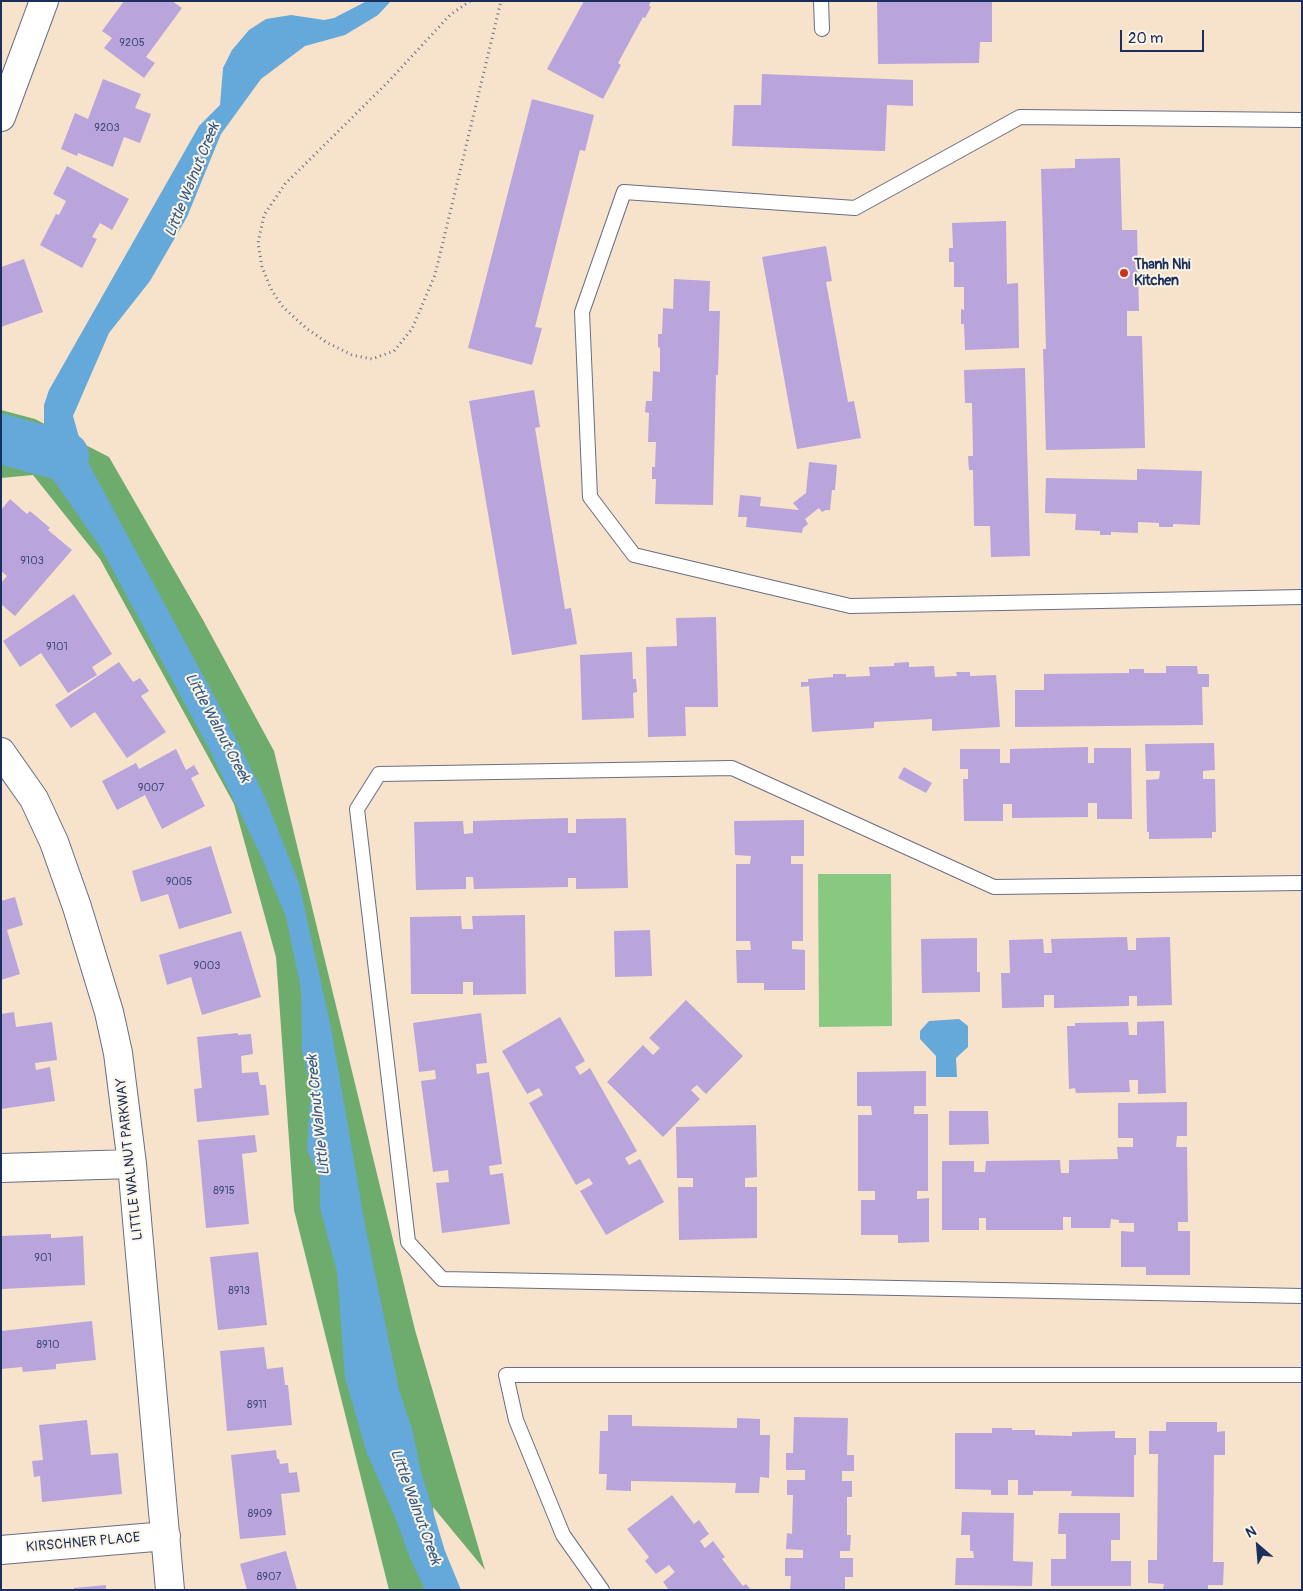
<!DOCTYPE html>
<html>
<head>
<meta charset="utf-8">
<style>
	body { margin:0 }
	#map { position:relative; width:1303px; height:1591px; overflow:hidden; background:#f7e3cb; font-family:Pangolin,sans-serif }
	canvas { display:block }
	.frame { position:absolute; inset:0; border:2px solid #1b2f5e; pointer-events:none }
	.north { position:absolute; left:1233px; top:1521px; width:50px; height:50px; -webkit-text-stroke:4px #fcf5e5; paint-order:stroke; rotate:333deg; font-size:14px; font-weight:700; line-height:20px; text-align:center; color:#1b2f5e }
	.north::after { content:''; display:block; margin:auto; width:18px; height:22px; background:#1b2f5e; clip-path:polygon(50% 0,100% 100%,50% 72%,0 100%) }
	.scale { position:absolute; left:1120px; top:30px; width:84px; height:22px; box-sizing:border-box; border:2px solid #1b2f5e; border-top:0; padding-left:6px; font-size:15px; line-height:18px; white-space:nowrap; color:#1b2f5e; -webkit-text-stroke:4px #fcf5e5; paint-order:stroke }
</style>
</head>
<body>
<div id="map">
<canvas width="1303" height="1591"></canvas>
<div class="frame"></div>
<div class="north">N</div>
<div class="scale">20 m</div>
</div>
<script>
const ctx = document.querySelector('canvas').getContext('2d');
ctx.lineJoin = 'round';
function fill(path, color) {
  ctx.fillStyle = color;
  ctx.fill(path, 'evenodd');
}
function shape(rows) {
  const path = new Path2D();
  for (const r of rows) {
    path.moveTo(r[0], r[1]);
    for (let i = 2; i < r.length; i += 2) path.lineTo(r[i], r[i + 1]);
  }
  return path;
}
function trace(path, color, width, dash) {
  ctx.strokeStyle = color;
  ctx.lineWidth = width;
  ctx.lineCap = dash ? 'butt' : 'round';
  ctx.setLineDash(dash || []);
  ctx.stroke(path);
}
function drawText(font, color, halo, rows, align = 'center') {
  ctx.font = font + ' Pangolin,sans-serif';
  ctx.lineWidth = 4;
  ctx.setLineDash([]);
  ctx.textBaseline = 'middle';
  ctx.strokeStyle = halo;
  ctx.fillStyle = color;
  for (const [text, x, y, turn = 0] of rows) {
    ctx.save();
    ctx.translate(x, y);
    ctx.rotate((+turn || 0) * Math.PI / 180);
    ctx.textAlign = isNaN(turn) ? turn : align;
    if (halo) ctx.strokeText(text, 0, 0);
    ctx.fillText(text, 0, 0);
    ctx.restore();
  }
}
fill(shape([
	[818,874,891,874,892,1026,819,1027]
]), '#88c880');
fill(shape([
	[1,410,35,419,109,457,203,620,274,751,415,1330,485,1570,433,1507,441,1590,389,1590,294,1210,276,957,234,804,100,559,33,475,1,478]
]), '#6eac6e');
fill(shape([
	[367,1,391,1,378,15,345,35,305,46,261,79,221,134,187,217,150,281,109,333,73,416,84,455,218,703,264,795,299,883,331,1028,365,1225,399,1390,413,1432,420,1468,445,1551,461,1590,425,1590,410,1558,397,1522,366,1451,345,1377,337,1272,320,1208,320,1176,307,1151,311,1089,302,1051,301,989,286,917,260,854,208,747,101,548,52,478,44,445,44,405,49,390,199,126,220,105,223,68,232,50,249,30,266,19,291,15,324,20,334,18],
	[959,1019,968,1026,968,1047,956,1058,957,1077,936,1077,936,1056,920,1039,920,1031,929,1021]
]), '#65a8da');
trace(shape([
	[1,439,64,456]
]), '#65a8da', 50);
fill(shape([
	[124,1,172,1,182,8,146,57,155,63,144,78,104,48,112,38,102,31],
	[584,1,651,1,649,6,651,7,645,18,643,17,618,63,621,65,603,99,547,69],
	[877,1,992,1,992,42,980,42,979,63,878,64],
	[762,74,913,80,913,106,887,105,885,151,732,146,734,105,761,105],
	[103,79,141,94,135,108,151,114,140,143,124,137,113,167,78,153,77,156,61,149,75,113,88,119],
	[532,99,594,115,585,151,580,150,535,327,542,328,532,365,468,348],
	[1120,158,1122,230,1137,230,1139,311,1127,311,1127,336,1142,336,1145,448,1046,450,1043,349,1046,349,1041,169,1075,168,1075,159],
	[67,166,129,199,112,230,100,223,92,237,97,239,82,268,40,245,56,214,59,215,66,201,53,194],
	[1006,221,1007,284,1018,283,1019,348,965,350,964,324,961,324,961,309,964,310,964,287,954,287,954,262,949,262,949,248,953,248,952,223],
	[826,246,832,281,826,282,848,402,854,401,861,438,797,449,762,257],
	[24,259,43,312,1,327,1,267],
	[674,279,710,281,709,311,720,311,718,375,716,375,713,505,655,504,656,479,652,479,652,467,655,467,656,442,648,442,649,413,645,412,646,401,652,401,653,371,660,372,660,348,658,347,658,334,662,334,663,308,673,309],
	[1025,368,1030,556,991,557,990,526,974,526,973,470,969,470,968,456,973,456,972,403,965,403,964,370],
	[534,390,540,427,535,428,565,609,571,608,577,644,512,655,469,401],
	[809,462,837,465,835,490,832,490,830,510,826,510,822,512,819,508,805,519,808,524,803,528,802,533,746,527,747,517,738,517,740,495,761,497,760,506,799,510,793,503,806,493],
	[1137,469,1202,471,1200,525,1173,524,1173,527,1159,527,1159,523,1138,522,1138,533,1111,532,1111,535,1100,535,1100,531,1075,530,1076,514,1045,513,1046,478,1137,480],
	[10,499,27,514,30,511,50,528,48,530,72,550,15,616,1,604,1,583,7,576,1,571,1,510],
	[74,594,112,654,92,667,97,675,68,693,41,653,20,667,3,641],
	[716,617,718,707,685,707,686,736,648,737,646,647,677,646,676,618],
	[632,652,633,679,636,679,637,692,633,693,634,718,582,720,580,655],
	[119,662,133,682,140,678,149,691,141,696,166,732,127,758,95,712,71,728,55,705],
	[909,662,909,667,934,666,935,677,957,676,956,672,970,672,970,676,996,675,1000,727,932,731,932,719,874,722,874,728,812,732,809,686,801,687,801,682,808,682,808,679,833,677,833,674,846,674,846,677,870,676,869,667,894,666,894,663],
	[1166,666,1197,666,1198,674,1209,674,1209,687,1202,687,1203,725,1015,727,1015,690,1044,690,1044,674,1129,673,1129,669,1144,669,1144,673,1166,673],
	[1214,743,1215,770,1203,771,1203,779,1215,779,1216,832,1212,832,1212,838,1149,839,1149,832,1147,832,1146,780,1159,779,1160,771,1146,771,1145,744],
	[1088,747,1088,763,1094,763,1094,748,1131,748,1132,819,1097,819,1097,803,1088,803,1088,817,1012,818,1012,804,1003,804,1003,821,964,821,963,779,968,779,968,769,960,769,960,749,1000,749,1000,763,1010,763,1010,749],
	[176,749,186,770,194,765,199,774,191,778,205,806,162,829,145,795,117,810,102,781,136,763,139,769],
	[904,767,932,783,926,793,898,778],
	[568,818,568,833,576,833,576,819,626,818,628,888,576,889,576,878,568,878,568,887,474,889,473,877,466,877,466,889,416,890,414,822,463,821,464,834,473,833,473,821],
	[804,820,804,856,791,856,791,864,803,864,803,941,792,941,792,949,805,950,805,990,764,990,764,983,737,983,736,950,751,950,750,941,736,941,736,864,750,864,751,856,735,855,734,821],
	[211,846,232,913,179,929,168,894,141,902,132,871],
	[15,897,23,925,7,930,20,974,1,980,1,901],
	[525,915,526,994,473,995,473,982,463,982,463,994,411,994,410,917,461,916,462,929,473,929,472,916],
	[650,930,652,976,615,977,614,931],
	[241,931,261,997,202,1015,191,977,167,985,159,955],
	[1127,937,1128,950,1136,950,1136,938,1170,937,1172,1005,1137,1006,1137,996,1129,996,1129,1006,1054,1008,1054,995,1044,995,1044,1007,1002,1008,1001,973,1010,973,1009,940,1043,939,1044,953,1052,953,1051,939],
	[977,938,977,972,980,972,980,992,922,993,921,939],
	[686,1000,743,1056,706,1094,697,1085,691,1090,700,1099,663,1137,607,1082,643,1045,653,1055,660,1048,649,1038],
	[14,1012,16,1027,52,1022,57,1060,35,1063,36,1070,50,1067,55,1101,1,1109,1,1014],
	[481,1013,487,1063,476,1064,477,1074,489,1072,502,1164,489,1166,490,1175,503,1173,510,1224,442,1233,436,1183,449,1182,448,1170,433,1172,421,1081,436,1079,435,1070,419,1072,413,1023],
	[560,1017,585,1061,575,1067,580,1075,590,1068,637,1151,625,1158,629,1165,640,1159,664,1202,606,1235,580,1191,593,1184,589,1178,576,1185,529,1103,543,1095,539,1088,527,1094,502,1051],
	[1164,1021,1166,1093,1138,1094,1138,1080,1129,1080,1130,1092,1076,1093,1075,1088,1069,1089,1067,1026,1075,1026,1075,1023,1128,1022,1129,1035,1137,1035,1137,1022],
	[238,1033,238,1035,251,1034,253,1054,241,1056,242,1073,258,1072,260,1085,266,1085,269,1115,197,1122,194,1089,202,1088,197,1037],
	[926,1071,926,1106,914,1106,914,1114,928,1114,928,1191,917,1191,917,1199,929,1198,929,1242,898,1243,898,1235,861,1235,861,1200,875,1200,875,1191,858,1191,858,1115,872,1115,871,1106,857,1106,857,1072],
	[1187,1102,1187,1136,1177,1136,1176,1147,1187,1147,1188,1222,1178,1222,1178,1231,1190,1231,1190,1275,1146,1275,1146,1267,1121,1267,1121,1231,1134,1232,1134,1223,1119,1223,1119,1220,1111,1219,1110,1228,1071,1228,1071,1217,1063,1217,1063,1230,986,1230,986,1218,979,1218,979,1230,942,1230,942,1161,974,1161,974,1172,985,1172,986,1161,1060,1160,1061,1173,1069,1173,1069,1160,1118,1159,1117,1147,1133,1147,1133,1138,1118,1138,1118,1103],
	[949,1111,988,1111,989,1144,949,1145],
	[756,1125,757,1177,745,1178,745,1187,757,1187,757,1238,679,1240,678,1187,693,1187,693,1178,677,1178,676,1127],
	[255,1135,257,1152,242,1154,249,1224,206,1228,198,1140],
	[51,1234,51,1238,83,1236,85,1285,2,1289,1,1236],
	[258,1252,267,1325,218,1330,210,1257],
	[92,1321,96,1360,56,1364,56,1369,23,1372,22,1367,1,1369,1,1331],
	[264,1347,267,1369,283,1367,285,1385,288,1385,292,1425,227,1431,220,1351],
	[608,1415,632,1415,632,1426,737,1428,737,1418,760,1419,760,1435,770,1435,769,1478,760,1477,759,1493,735,1493,736,1483,631,1481,631,1491,606,1490,607,1474,599,1474,600,1431,608,1431],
	[794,1417,848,1418,847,1455,854,1455,854,1471,842,1471,842,1481,852,1481,852,1497,847,1497,847,1535,851,1535,850,1551,840,1551,840,1558,853,1558,853,1577,845,1577,845,1590,790,1590,791,1576,785,1576,785,1558,803,1558,803,1550,786,1549,787,1533,792,1534,793,1495,787,1495,787,1480,805,1480,805,1470,786,1470,786,1453,793,1453],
	[87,1420,91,1455,118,1453,122,1494,42,1502,40,1476,34,1477,32,1461,43,1460,39,1425],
	[1166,1422,1217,1422,1217,1432,1225,1431,1225,1455,1214,1455,1213,1562,1224,1562,1223,1585,1208,1585,1208,1590,1163,1590,1164,1584,1148,1583,1148,1560,1157,1560,1158,1454,1149,1454,1149,1431,1166,1431],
	[992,1428,1012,1428,1012,1430,1035,1430,1035,1435,1072,1436,1072,1432,1115,1431,1115,1438,1136,1438,1136,1455,1134,1455,1134,1497,1071,1496,1072,1491,1033,1491,1033,1495,1018,1495,1018,1480,1008,1480,1008,1495,991,1495,991,1490,955,1489,955,1433,992,1433],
	[276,1450,277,1459,279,1459,280,1464,288,1463,289,1473,297,1472,300,1492,281,1494,286,1535,240,1539,231,1455],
	[672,1495,694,1524,699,1520,709,1534,700,1541,705,1548,713,1541,725,1557,722,1559,743,1586,746,1584,751,1590,669,1590,663,1582,675,1572,669,1565,656,1574,645,1561,649,1557,627,1529],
	[962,1512,1014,1513,1013,1561,1033,1562,1032,1586,955,1585,956,1558,974,1558,973,1551,970,1551,970,1535,961,1535],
	[1059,1513,1120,1513,1120,1540,1111,1540,1111,1561,1131,1561,1131,1586,1051,1586,1051,1559,1066,1559,1066,1534,1058,1534],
	[286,1551,297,1590,247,1590,240,1564],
	[106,1585,106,1590,74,1590,74,1588]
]), '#baa4dc');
const lane = shape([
	[821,1,822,29],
	[1302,120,1020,117,855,208,624,192,582,312,590,497,634,555,850,606,1302,597],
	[1302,883,994,887,732,768,379,774,357,809,408,1242,442,1279,1302,1296],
	[602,1590,563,1535,516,1420,506,1375,1302,1375]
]);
const street = shape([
	[1,117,44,1],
	[1,752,34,799,54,842,77,907,109,1012,118,1053,132,1164,170,1590],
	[1,1168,132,1164],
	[1,1550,166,1536]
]);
trace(lane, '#686e84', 16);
trace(street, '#686e84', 30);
trace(shape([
	[470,1,450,15,388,82,285,184,264,215,258,243,262,267,272,291,283,307,306,328,326,342,352,355,372,359,394,351,412,329,435,275,501,1]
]), '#686e84', 3, [1, 4]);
trace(lane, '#fff', 14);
trace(street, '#fff', 28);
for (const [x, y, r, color] of [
	[1124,273,5,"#c8321e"]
]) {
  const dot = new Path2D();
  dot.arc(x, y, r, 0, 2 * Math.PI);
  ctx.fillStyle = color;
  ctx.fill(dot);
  trace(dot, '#fcf5e5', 2);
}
drawText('11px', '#434c7e', null, [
	["9205",132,43],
	["9203",107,128],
	["9103",32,561],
	["9101",57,647],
	["9007",151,788],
	["9005",179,882],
	["9003",207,966],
	["8915",224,1191],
	["901",43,1258],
	["8913",239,1291],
	["8910",48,1345],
	["8911",257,1405],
	["8909",260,1514],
	["8907",269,1577]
]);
drawText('bold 14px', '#1b2f5e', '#fcf5e5', [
	["Thanh Nhi",1134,265],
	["Kitchen",1134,281]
], 'left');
drawText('14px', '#1b2f5e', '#fcf5e5', [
	["LITTLE WALNUT PARKWAY",130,1159,-96],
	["KIRSCHNER PLACE",83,1543,-5]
]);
drawText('italic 15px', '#355989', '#fcf5e5', [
	["Little Walnut Creek",193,180,-68],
	["Little Walnut Creek",217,728,62],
	["Little Walnut Creek",319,1115,-96],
	["Little Walnut Creek",415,1507,70]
]);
</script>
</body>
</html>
